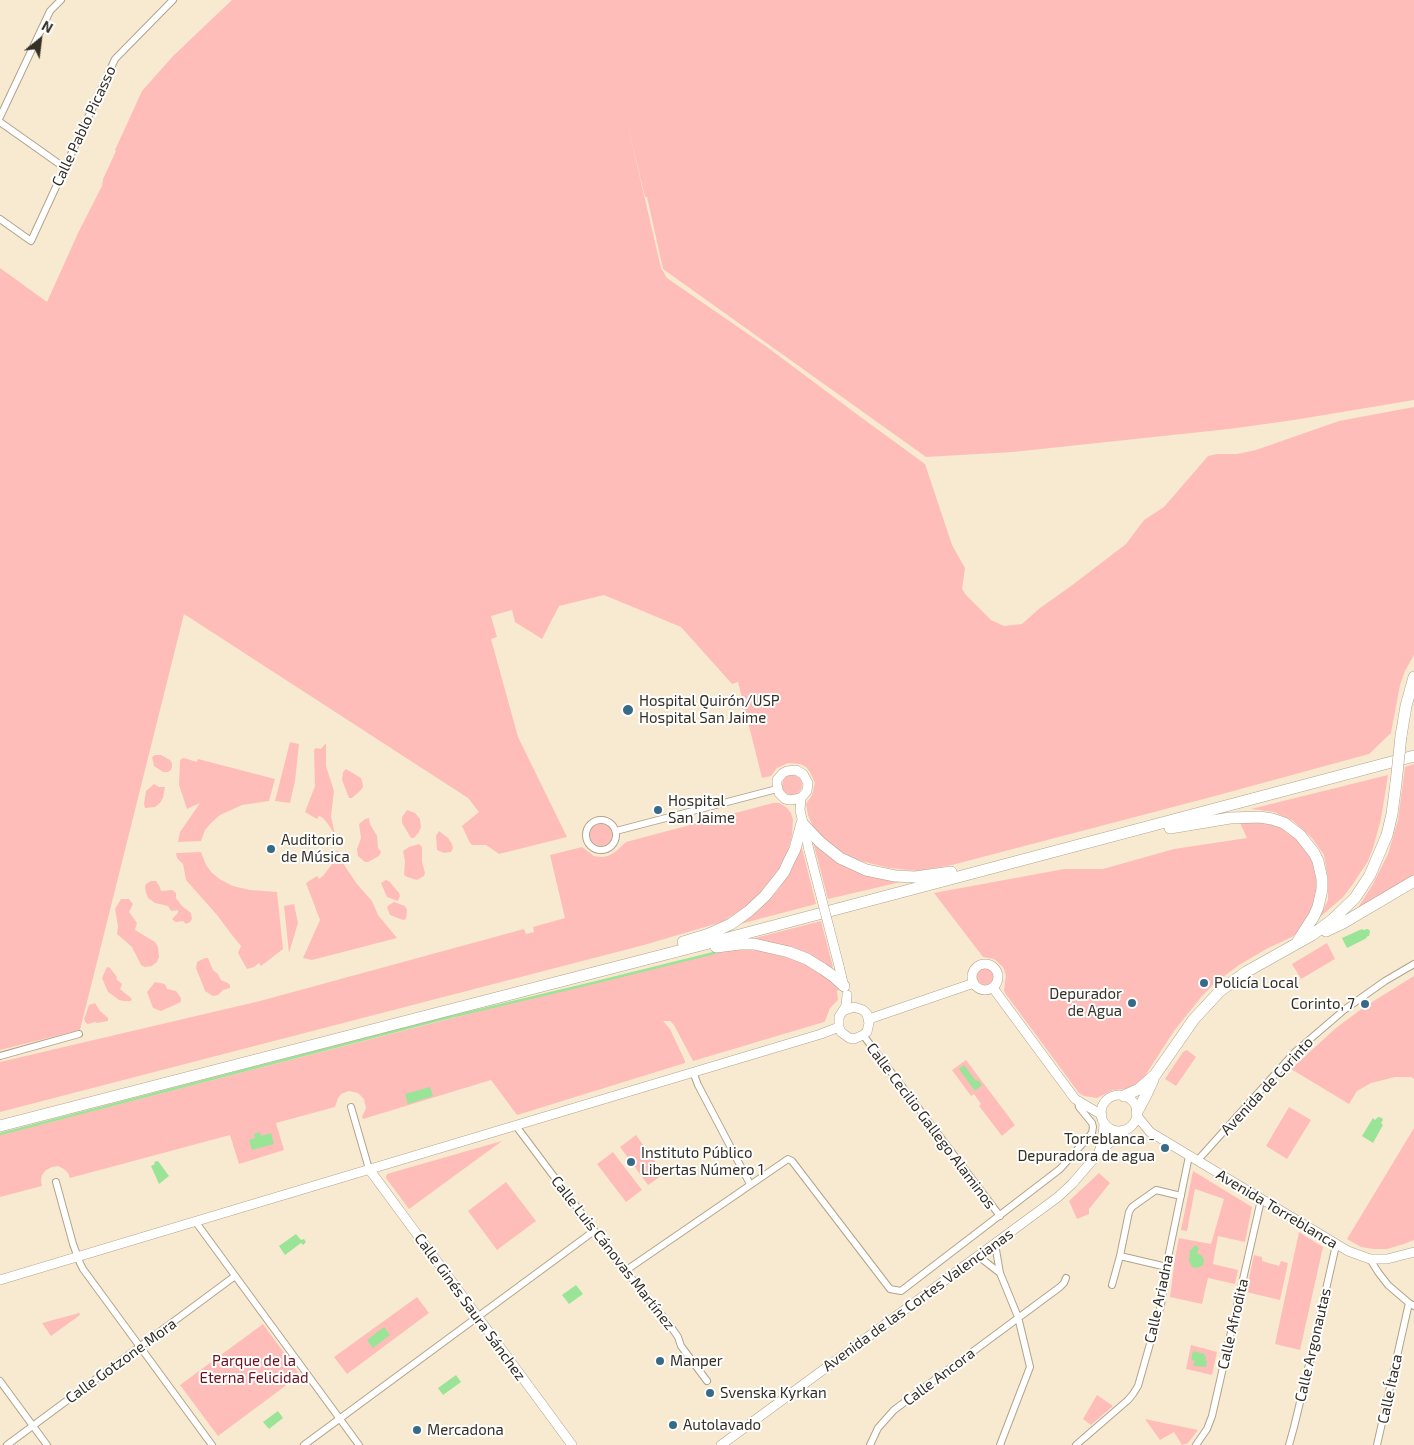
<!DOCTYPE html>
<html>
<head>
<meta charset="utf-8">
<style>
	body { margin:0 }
	#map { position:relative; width:1414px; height:1445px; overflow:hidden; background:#f8ead0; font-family:"Exo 2",sans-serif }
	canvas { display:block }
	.north { position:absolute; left:15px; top:15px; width:50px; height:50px; -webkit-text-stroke:4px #fff; paint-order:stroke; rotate:29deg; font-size:14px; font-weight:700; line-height:20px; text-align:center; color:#353026 }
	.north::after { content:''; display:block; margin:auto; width:18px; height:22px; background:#353026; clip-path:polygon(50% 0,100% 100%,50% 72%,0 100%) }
</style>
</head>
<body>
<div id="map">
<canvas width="1414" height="1445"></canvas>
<div class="north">N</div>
</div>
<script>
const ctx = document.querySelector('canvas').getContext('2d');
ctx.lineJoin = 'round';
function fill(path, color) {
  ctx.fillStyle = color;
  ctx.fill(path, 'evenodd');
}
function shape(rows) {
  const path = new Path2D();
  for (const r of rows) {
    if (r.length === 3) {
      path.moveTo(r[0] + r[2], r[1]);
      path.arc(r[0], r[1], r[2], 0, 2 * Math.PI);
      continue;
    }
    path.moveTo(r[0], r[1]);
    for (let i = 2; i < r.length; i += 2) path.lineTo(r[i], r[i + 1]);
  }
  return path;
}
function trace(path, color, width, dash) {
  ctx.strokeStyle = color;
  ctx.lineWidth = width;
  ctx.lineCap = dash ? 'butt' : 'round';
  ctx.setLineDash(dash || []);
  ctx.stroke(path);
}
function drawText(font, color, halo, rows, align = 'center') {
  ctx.font = font + ' "Exo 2",sans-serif';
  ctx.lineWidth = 4;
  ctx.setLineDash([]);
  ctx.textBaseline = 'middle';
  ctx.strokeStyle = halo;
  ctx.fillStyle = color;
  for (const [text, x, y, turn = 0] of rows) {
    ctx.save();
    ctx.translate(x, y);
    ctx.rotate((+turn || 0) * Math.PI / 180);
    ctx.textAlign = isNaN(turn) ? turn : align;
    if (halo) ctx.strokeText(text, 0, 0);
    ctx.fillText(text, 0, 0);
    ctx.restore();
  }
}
fill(shape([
	[232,0,1414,0,1414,400,1294,420,1229,429,1013,452,926,457,663,269,647,197,645,197,627,122,661,268,667,278,767,347,862,418,925,464,952,545,965,568,962,589,966,595,991,620,1004,626,1022,624,1040,608,1071,586,1126,544,1144,520,1164,507,1208,456,1217,454,1237,454,1256,450,1339,421,1414,407,1414,655,1405,671,1400,685,1391,733,1369,754,1215,796,952,865,918,871,889,868,857,860,846,855,829,843,813,827,808,815,806,804,812,795,815,783,810,772,806,767,800,764,788,763,777,768,771,776,762,778,738,682,732,684,681,627,604,595,559,606,542,639,515,622,512,610,491,616,497,637,491,639,518,737,567,837,499,854,486,845,472,845,470,843,462,826,479,812,468,798,184,614,80,1030,0,1050,0,268,47,302,78,233,102,186,103,179,116,151,115,150,142,91,173,56],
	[290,742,299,744,295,781,290,803,275,801],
	[326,743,326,766,334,791,331,816,335,835,328,824,323,818,319,816,317,819,305,812,315,786,314,750,316,748,321,749],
	[155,755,161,755,170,760,172,763,172,767,171,770,168,772,163,772,154,766,152,757],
	[184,758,197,762,198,759,275,779,269,801,242,805,220,815,212,822,205,830,201,841,178,842,180,832,200,803,187,809,179,785,180,761,181,759],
	[1414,764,1414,875,1357,909,1373,884,1388,854,1398,820,1405,767],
	[346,769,361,778,362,781,363,787,361,790,352,798,349,798,342,780,343,772],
	[792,785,10],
	[1388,775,1381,819,1373,848,1368,861,1353,884,1343,897,1319,918,1328,900,1328,879,1324,855,1312,838,1293,821,1274,812,1251,809],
	[154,784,159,787,165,787,163,798,160,803,155,807,145,808,144,804,146,791],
	[773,803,779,803,786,807,791,813,793,820,792,836,787,854,776,874,763,890,744,908,722,922,644,945,0,1112,0,1062,260,1001,524,929,526,934,534,932,533,927,565,918,550,855,582,847,594,856,602,857,608,856,615,852,626,842],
	[407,810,415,813,420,819,421,827,419,832,414,838,411,838,402,823,402,817],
	[369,818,370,824,377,836,378,848,381,852,379,856,368,862,365,862,358,856,357,849,361,838,359,824,365,819],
	[1239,821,1255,821,1276,826,1286,830,1297,837,1313,858,1319,878,1316,900,1300,930,1292,937,1268,948,1239,965,1215,983,1202,996,1174,1031,1143,1079,1137,1085,1126,1089,1113,1090,1097,1098,1084,1096,1079,1093,1005,993,1004,990,1006,975,1003,967,994,959,983,957,934,893,1064,869,1103,869,1174,849,1247,838],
	[601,835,11],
	[439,831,448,838,452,844,453,848,451,852,444,853,437,850,436,836],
	[813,842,905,881,828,899],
	[419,844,422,847,422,862,425,873,424,876,417,880,407,877,404,875,405,861,403,851,409,847],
	[801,848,802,848,816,904,740,924,757,912,778,890,791,870],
	[337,850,338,851,340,859,357,884,372,901,378,915,397,938,312,960,303,958,320,920,306,883,317,876,319,879,323,876,332,864],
	[201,852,206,865,212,873,221,880,233,886,250,890,277,892,283,949,261,966,259,963,254,967,247,969,238,953,241,946,232,935,217,915,186,880,183,864,177,858,176,853],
	[386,880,390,882,399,893,400,896,398,901,387,897,381,883],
	[151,881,156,881,159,885,161,891,172,890,176,893,176,898,182,906,191,913,192,919,190,922,186,924,183,921,176,922,174,921,172,919,178,913,178,910,171,911,168,906,155,903,148,898,146,893,145,887,146,884],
	[121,899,129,899,133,904,129,912,137,923,135,930,155,942,158,947,159,957,157,962,152,966,145,967,141,965,132,947,117,934,118,926,115,909],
	[394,902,405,906,407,910,406,919,403,920,390,915,387,907,389,905],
	[294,904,298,923,289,953,284,906],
	[821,921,833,967,831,968,751,939],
	[1327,943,1335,959,1301,979,1292,964],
	[739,949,762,951,788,958,790,956,822,974,837,986,839,990,837,991,838,1000,830,1008,825,1021,824,1022,693,1061,674,1025,670,1021,663,1021,670,1029,685,1061,685,1063,517,1115,491,1080,363,1119,362,1117,366,1108,364,1099,358,1093,349,1091,341,1094,338,1098,335,1107,276,1123,284,1150,239,1164,230,1135,70,1178,68,1173,64,1169,58,1166,52,1167,46,1170,42,1175,41,1181,42,1186,0,1197,0,1135,472,1013,729,950],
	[205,958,208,958,213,970,218,974,221,980,228,983,230,985,230,988,223,990,218,995,213,996,205,991,196,968,197,962],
	[107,967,110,968,117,977,116,979,122,984,120,989,131,998,132,1000,130,1001,124,1001,119,1000,108,992,102,978],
	[985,977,9],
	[1414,976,1414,1079,1411,1077,1395,1077,1371,1083,1357,1091,1349,1104,1291,1069,1336,1028,1364,1007],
	[155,982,165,984,167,989,176,991,181,998,181,1002,161,1011,153,1008,147,992],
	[95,1003,100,1011,108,1018,108,1021,97,1023,95,1022,88,1024,86,1023,84,1019,89,1005],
	[1187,1050,1196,1057,1176,1086,1165,1079,1183,1052],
	[966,1060,1015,1125,1002,1136,979,1106,981,1104,974,1094,971,1096,952,1070],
	[1289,1107,1311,1120,1287,1159,1266,1146],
	[1414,1128,1414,1240,1404,1244,1387,1249,1373,1249,1361,1247,1347,1239],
	[636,1135,664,1174,648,1185,620,1147],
	[502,1141,409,1209,386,1178,387,1174],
	[613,1152,642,1190,626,1202,597,1164],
	[1193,1171,1252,1207,1245,1242,1218,1236,1213,1264,1238,1270,1235,1284,1208,1278,1202,1304,1170,1297,1175,1258,1179,1238,1211,1244,1224,1199,1195,1189,1187,1231,1181,1230],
	[1099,1173,1110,1183,1089,1209,1089,1214,1077,1219,1069,1201],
	[506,1182,536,1221,497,1250,468,1211],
	[1299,1232,1323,1247,1300,1350,1275,1344],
	[1254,1255,1262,1257,1262,1261,1279,1266,1281,1261,1288,1263,1280,1300,1246,1292],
	[417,1297,429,1313,347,1374,334,1357],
	[79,1313,80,1315,51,1336,42,1323],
	[263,1324,300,1375,218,1436,180,1385],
	[1191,1345,1217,1352,1212,1375,1186,1369],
	[1097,1395,1113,1406,1091,1425,1083,1419],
	[1145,1419,1198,1430,1188,1443,1182,1445,1174,1432,1160,1440]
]), '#ffbdba');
fill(shape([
	[1362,929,1363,930,1368,929,1370,931,1369,936,1366,937,1367,938,1347,948,1342,938],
	[964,1065,976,1081,978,1080,982,1085,975,1091,959,1069],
	[430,1087,433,1096,408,1104,405,1094],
	[1378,1117,1382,1118,1383,1120,1381,1123,1383,1125,1373,1143,1362,1136,1373,1118,1375,1120],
	[260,1132,261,1136,271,1133,274,1144,252,1150,249,1140,255,1138,254,1134],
	[158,1161,169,1176,159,1184,151,1166,155,1164,154,1162],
	[296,1234,301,1240,304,1239,306,1242,303,1245,301,1243,285,1255,279,1246],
	[1195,1245,1199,1248,1197,1253,1202,1256,1204,1260,1203,1265,1198,1268,1192,1267,1189,1261,1190,1251],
	[576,1285,583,1294,569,1304,562,1295],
	[384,1327,390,1335,373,1348,367,1340],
	[1193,1351,1205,1354,1204,1356,1206,1357,1206,1359,1204,1360,1207,1361,1206,1367,1193,1366,1195,1361,1191,1360],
	[456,1375,461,1382,443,1395,438,1388],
	[278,1411,283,1418,269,1429,263,1422]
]), '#99e497');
trace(shape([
	[0,1134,442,1019,593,983,718,952]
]), '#99e497', 2.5);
const street = shape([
	[0,117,50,11,61,0],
	[0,122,65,168],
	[0,219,31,241,115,59,173,0],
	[601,835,15],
	[616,831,777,789],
	[863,1035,1000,1216],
	[0,1056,79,1034],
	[693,1072,698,1085,750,1184],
	[351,1107,369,1169],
	[516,1126,621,1266,640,1288,669,1324,678,1337,681,1346,707,1381],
	[1197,1161,1295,1052,1344,1010,1385,981,1414,964],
	[56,1182,73,1244,80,1263,83,1269,212,1445],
	[195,1221,359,1445],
	[995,1244,1000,1273,1018,1317,1030,1367,1000,1445],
	[978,1256,1000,1273],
	[1120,1256,1167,1267],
	[1370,1259,1378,1272,1388,1285,1409,1303,1414,1306],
	[625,1271,788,1159,792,1161,890,1289,901,1291,1060,1169,1092,1133,1093,1127,1092,1123,1079,1107,1078,1102],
	[1112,1285,1120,1256,1129,1212,1132,1207,1156,1190,1181,1196],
	[0,1381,47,1445],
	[7,1445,235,1276],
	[304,1445,594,1231],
	[870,1445,878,1428,894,1410,1060,1287,1064,1283,1066,1278],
	[1076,1445,1128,1400,1133,1394,1138,1386,1161,1305,1169,1253,1189,1156],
	[1196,1445,1207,1429,1212,1416,1261,1200],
	[1289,1445,1294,1427,1308,1369,1336,1245],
	[1377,1445,1409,1303]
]);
const secondary = shape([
	[801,798,790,800,785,799,779,793,777,785,777,780,783,773,787,771,796,770,803,774,808,783,807,791,801,798,800,810,809,850],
	[985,977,13],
	[839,966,844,987],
	[993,988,1075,1099,1102,1115],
	[845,1010,854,1007,863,1010,867,1014,869,1023,867,1032,863,1035,854,1039,849,1038,841,1032,839,1027,839,1017,846,1006,847,995],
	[869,1019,974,983],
	[1119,1113,18],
	[1137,1116,1150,1132,1348,1251,1370,1259,1387,1259,1414,1252],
	[1099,1152,1103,1139,1104,1123],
	[369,1169,572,1445],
	[0,1280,821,1034,839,1027],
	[721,1445,1058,1197,1072,1184,1097,1155,1123,1130]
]);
const highway = shape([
	[1401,736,1406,706,1414,677],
	[802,823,820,842,840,858,866,870,895,876,915,877,951,872],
	[1170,828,1230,818,1260,817,1272,819,1284,823,1300,835,1314,853,1318,861,1322,879,1322,889,1318,907,1314,916,1298,941],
	[1326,931,1343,923,1414,881],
	[683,942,709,934,731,924,749,911,765,896,784,872,789,861,795,849,802,823],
	[716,947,740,944,754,944,789,952,807,959,823,969,833,976,844,986],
	[1124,1096,1139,1089,1155,1075,1194,1019,1220,991,1246,972,1312,935,1332,920,1355,898,1370,875,1387,835,1392,814,1396,783],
	[1137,1112,1146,1095,1153,1080],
	[0,1126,713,942,1414,756]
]);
trace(street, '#b1a48b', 8);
trace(secondary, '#b1a48b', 10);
trace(highway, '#b1a48b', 12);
trace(street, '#fff', 6);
trace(secondary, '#fff', 9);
trace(highway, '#fff', 11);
const secondaryBridge = shape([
	[809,850,839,966]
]);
const highwayBridge = shape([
	[1396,783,1401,736]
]);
trace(secondaryBridge, '#b1a48b', 10, []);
trace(highwayBridge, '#b1a48b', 12, []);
trace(secondaryBridge, '#fff', 9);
trace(highwayBridge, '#fff', 11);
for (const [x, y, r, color] of [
	[628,710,6,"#376a87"],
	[658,810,5,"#376a87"],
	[271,849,5,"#376a87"],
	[1204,983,5,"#376a87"],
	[1132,1003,5,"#376a87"],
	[1365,1004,5,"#376a87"],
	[1165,1148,5,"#376a87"],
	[631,1162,5,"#376a87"],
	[660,1361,5,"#376a87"],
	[710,1393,5,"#376a87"],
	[673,1425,5,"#376a87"],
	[417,1430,5,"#376a87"]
]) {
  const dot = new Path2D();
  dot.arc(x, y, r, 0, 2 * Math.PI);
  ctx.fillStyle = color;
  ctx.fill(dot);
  trace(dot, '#fff', 2);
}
drawText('15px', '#353026', '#fff', [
	["Calle Pablo Picasso",84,126,-65],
	["Avenida de Corinto",1267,1086,-47],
	["Calle Cecilio Gallego Alaminos",931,1126,53],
	["Avenida Torreblanca",1277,1209,31],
	["Calle Luis Cánovas Martínez",613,1253,52],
	["Calle Ariadna",1159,1299,-78],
	["Avenida de las Cortes Valencianas",918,1300,-36],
	["Calle Ginés Saura Sánchez",470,1307,54],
	["Calle Afrodita",1233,1324,-77],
	["Calle Argonautas",1313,1345,-77],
	["Calle Gotzone Mora",121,1361,-36],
	["Calle Ancora",939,1377,-37],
	["Calle Ítaca",1390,1389,-78]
]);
drawText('15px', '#353026', '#fff', [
	["Hospital Quirón/USP",639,701],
	["Hospital San Jaime",639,718],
	["Hospital",668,801],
	["San Jaime",668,818],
	["Auditorio",281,840],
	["de Música",281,857],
	["Policía Local",1214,983],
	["Depurador",1122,994,"right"],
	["de Agua",1122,1011,"right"],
	["Corinto, 7",1355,1004,"right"],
	["Torreblanca -",1155,1139,"right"],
	["Depuradora de agua",1155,1156,"right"],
	["Instituto Público",641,1153],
	["Libertas Número 1",641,1170],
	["Manper",670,1361],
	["Svenska Kyrkan",720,1393],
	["Autolavado",683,1425],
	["Mercadona",427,1430]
], 'left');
drawText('15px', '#6e0f19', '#fff', [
	["Parque de la",254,1361],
	["Eterna Felicidad",254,1378]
]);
</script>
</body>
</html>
